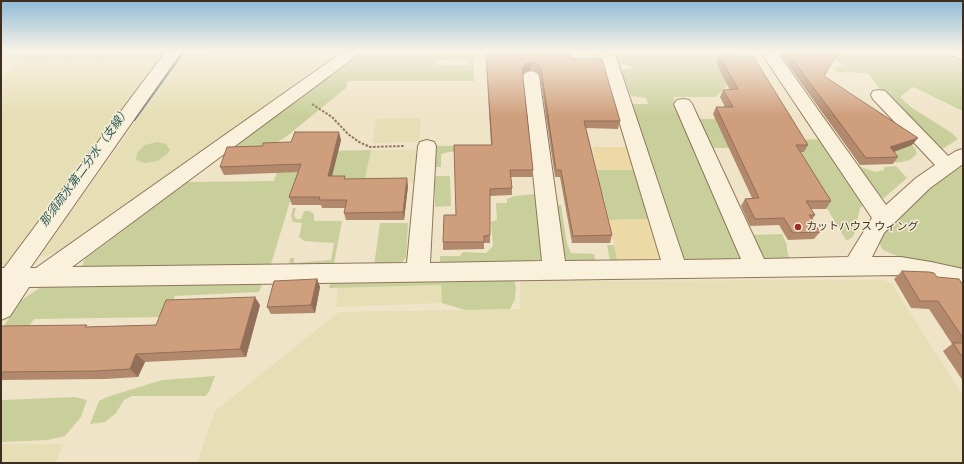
<!DOCTYPE html>
<html>
<head>
<meta charset="utf-8">
<style>
	body { margin:0 }
	#map { position:relative; width:964px; height:464px; overflow:hidden; background:#f0e4c8; font-family:"IBM Plex Serif",serif }
	canvas { display:block }
	.frame { position:absolute; inset:0; border:2px solid #3d2e20; pointer-events:none }
</style>
</head>
<body>
<div id="map">
<canvas width="964" height="464"></canvas>
<div class="frame"></div>
</div>
<script>
const ctx = document.querySelector('canvas').getContext('2d');
ctx.lineJoin = 'round';
function fill(path, color) {
  ctx.fillStyle = color;
  ctx.fill(path, 'evenodd');
}
function shape(rows) {
  const path = new Path2D();
  for (const r of rows) {
    path.moveTo(r[0], r[1]);
    for (let i = 2; i < r.length; i += 2) path.lineTo(r[i], r[i + 1]);
  }
  return path;
}
function trace(path, color, width, dash) {
  ctx.strokeStyle = color;
  ctx.lineWidth = width;
  ctx.lineCap = dash ? 'butt' : 'round';
  ctx.setLineDash(dash || []);
  ctx.stroke(path);
}
function drawText(font, color, halo, rows, align = 'center') {
  ctx.font = font + ' "IBM Plex Serif","Noto Sans JP",serif';
  ctx.lineWidth = 3;
  ctx.setLineDash([]);
  ctx.textBaseline = 'middle';
  ctx.strokeStyle = halo;
  ctx.fillStyle = color;
  for (const [text, x, y, turn = 0] of rows) {
    ctx.save();
    ctx.translate(x, y);
    ctx.rotate((+turn || 0) * Math.PI / 180);
    ctx.textAlign = isNaN(turn) ? turn : align;
    if (halo) ctx.strokeText(text, 0, 0);
    ctx.fillText(text, 0, 0);
    ctx.restore();
  }
}
fill(shape([
	[209,51,341,51,60,251,45,257,39,256,183,56],
	[162,58,8,268,1,271,1,79,22,59],
	[421,118,419,142,372,143,376,119],
	[371,150,414,150,417,153,414,183,364,183],
	[884,280,892,284,963,396,963,463,197,463,215,411,339,312,520,309,520,281],
	[441,285,442,303,336,307,338,287],
	[1,444,64,444,55,463,1,463]
]), '#e6deb5');
fill(shape([
	[1,51,167,51,162,58,22,59,1,58],
	[365,51,492,51,474,51,474,81,348,81,346,88,287,136,263,151,239,150,234,142,328,76,332,76],
	[469,59,469,65,436,65,436,60],
	[617,51,733,51,739,62,720,62,717,68,737,69,745,82,726,83,727,86,715,97,673,97,699,150,697,155,700,165,712,179,743,255,737,262,688,261,681,256,646,149,633,104,648,104,646,98,631,96,620,73,624,69,631,69,633,67,617,62,613,53],
	[819,51,963,51,963,111,913,87,900,97,912,108,952,133,958,139,941,150,884,94,868,73,837,72,833,68,843,66,835,59,827,59],
	[698,119,771,120,788,148,710,148],
	[870,132,898,150,912,145,915,148,917,154,910,160,896,163],
	[821,139,867,203,860,208,854,235,850,239,846,240,793,152,803,152,796,140],
	[157,142,166,144,170,150,166,155,157,161,145,163,136,160,137,153,145,145],
	[491,145,444,153,441,155,441,167,435,167,436,146],
	[371,150,364,183,296,182,271,264,91,270,82,266,85,259,187,182,274,181,284,152],
	[850,159,853,159,861,167,875,172,884,170,884,167,896,166,907,178,884,198,880,197],
	[963,163,963,275,907,260,883,250,878,241,890,222,928,188],
	[597,170,636,170,651,219,609,220,603,194,572,194,569,179,599,178],
	[435,176,450,176,451,206,435,207],
	[535,194,545,257,540,264,452,264,440,262,440,256,460,256,463,252,486,253,493,246,491,222,497,220,496,203,507,203,507,199,515,196],
	[555,205,561,205,567,244,571,253,594,254,595,260,610,261,607,245,614,245,618,263,572,264,564,258],
	[293,208,296,208,294,215,296,219,301,219,304,211,309,211,314,214,314,221,342,221,334,264,291,265,289,262,290,258,294,258,294,263,331,260,334,243,304,241,299,237,302,223,293,222,291,216],
	[380,223,408,223,406,258,399,265,374,266],
	[782,234,787,245,787,251,790,261,763,262,748,235],
	[514,280,516,287,515,299,510,309,465,310,442,303,441,285,329,288,330,283],
	[263,282,259,292,175,296,165,317,34,319,28,328,2,329,20,301,43,286],
	[215,376,209,392,205,396,132,396,124,400,116,413,105,422,90,424,99,401,107,397,162,380],
	[75,397,87,400,81,417,65,436,48,440,1,442,1,400]
]), '#c9cf9b');
fill(shape([
	[592,147,630,147,636,170,597,170],
	[651,219,662,261,618,263,609,220]
]), '#ecd9a5');
fill(shape([
	[180,51,186,51,135,121,131,121,131,119,180,51]
]), '#6f938a');
const minor = shape([
	[166,51,182,51,30,268,36,268,344,51,362,51,359,54,72,267,407,263,418,146,420,142,427,140,434,142,436,146,430,263,542,261,523,76,525,73,531,71,537,73,539,76,565,261,661,260,598,51,614,51,684,260,741,259,674,104,677,100,683,99,689,100,692,104,764,259,848,257,872,218,760,51,776,51,886,205,916,178,935,165,873,99,871,95,873,91,879,90,885,91,948,156,956,151,963,149,963,164,930,188,892,225,884,233,872,257,901,257,931,262,963,269,963,289,931,280,901,275,29,287,10,316,1,320,1,268,4,268,166,51],
	[946,51,963,51,963,60,949,54,946,51]
]);
trace(minor, '#8d765c', 2);
trace(shape([
	[312,104,332,117,348,134,359,142,370,147,404,146]
]), '#8d765c', 2, [2.5, 1.5]);
fill(minor, '#faf1dc');
fill(shape([
	[489,51,573,59,620,121,618,129,586,128,612,235,610,243,572,243,560,177,555,177,540,76,537,72,531,70,525,72,523,75,533,170,532,177,511,177,512,188,512,195,490,196,490,243,484,243,484,249,443,250,443,242,456,215,491,145,486,61,486,54,489,54],
	[783,51,839,51,824,76,912,145,894,152,898,157,893,164,860,165,781,55],
	[719,56,808,145,804,152,800,152,831,201,826,209,811,209,815,215,812,220,820,232,814,239,788,240,779,225,750,226,741,206,745,199,752,198,713,114,716,107,725,107,720,97,723,90,730,90,716,63],
	[341,140,332,176,346,179,408,186,404,220,346,220,344,213,345,208,322,208,321,205,292,205,289,197,298,172,224,175,220,167,263,146,291,142],
	[902,271,937,277,963,285,963,381,943,351,952,344,929,309,911,308,894,279],
	[317,279,320,287,315,313,271,314,267,307],
	[260,305,246,357,145,362,138,377,105,379,1,380,1,326,89,327,156,325]
]), '#b2896c');
fill(shape([
	[531,62,531,70,525,72,522,76,522,69,525,64],
	[339,132,341,140,330,184,328,176],
	[918,138,912,145,885,155,890,147],
	[407,178,408,186,404,220,403,212],
	[317,279,320,287,315,313,311,305],
	[255,297,260,305,246,357,240,349],
	[136,354,145,362,138,377,130,369]
]), '#916f58');
const building = shape([
	[490,51,571,51,573,59,602,59,620,121,584,121,612,235,573,236,561,170,556,170,541,69,538,64,531,62,525,64,522,69,533,170,510,170,512,188,490,189,490,235,484,236,484,242,443,242,444,215,456,215,454,145,492,145,486,54,490,54,490,51],
	[786,51,839,51,824,76,918,138,890,147,898,157,866,158,786,51],
	[719,56,753,56,808,145,796,145,831,201,806,201,815,215,809,215,820,232,793,233,784,218,755,219,745,199,759,198,716,107,733,107,723,90,738,89,719,56],
	[295,132,339,132,328,176,345,176,344,179,407,178,403,212,344,213,347,200,319,200,320,197,289,197,301,164,220,167,227,147,263,146,263,143,291,142,295,132],
	[902,271,929,272,934,273,937,277,959,279,963,285,963,338,938,301,920,301,902,271],
	[317,279,311,305,267,307,274,281,317,279],
	[255,297,240,349,136,354,130,369,96,371,1,372,1,326,87,325,85,327,156,325,166,300,255,297],
	[953,343,963,343,963,358,953,343]
]);
fill(building, '#cf9f7d');
trace(building, '#916f58', 1);
const sky = ctx.createLinearGradient(0, 0, 0, 116);
sky.addColorStop(0, '#8fbad6');
sky.addColorStop(0.44, '#f8f3e6');
sky.addColorStop(1, '#f8f3e600');
ctx.fillStyle = sky;
ctx.fillRect(0, 0, 964, 116);
for (const [x, y, r, color] of [
	[798,227,4,"#9e2a2b"]
]) {
  const dot = new Path2D();
  dot.arc(x, y, r, 0, 2 * Math.PI);
  ctx.fillStyle = color;
  ctx.fill(dot);
  trace(dot, '#f7eed8', 1.5);
}
drawText('11px', '#3d2e20', '#f7eed8', [
	["カットハウス ウィング",806,227]
], 'left');
drawText('italic 12px', '#2f5d5a', '#f7eed8', [
	["那須疏水第二分水（支線）",85,167,-54]
]);
</script>
</body>
</html>
